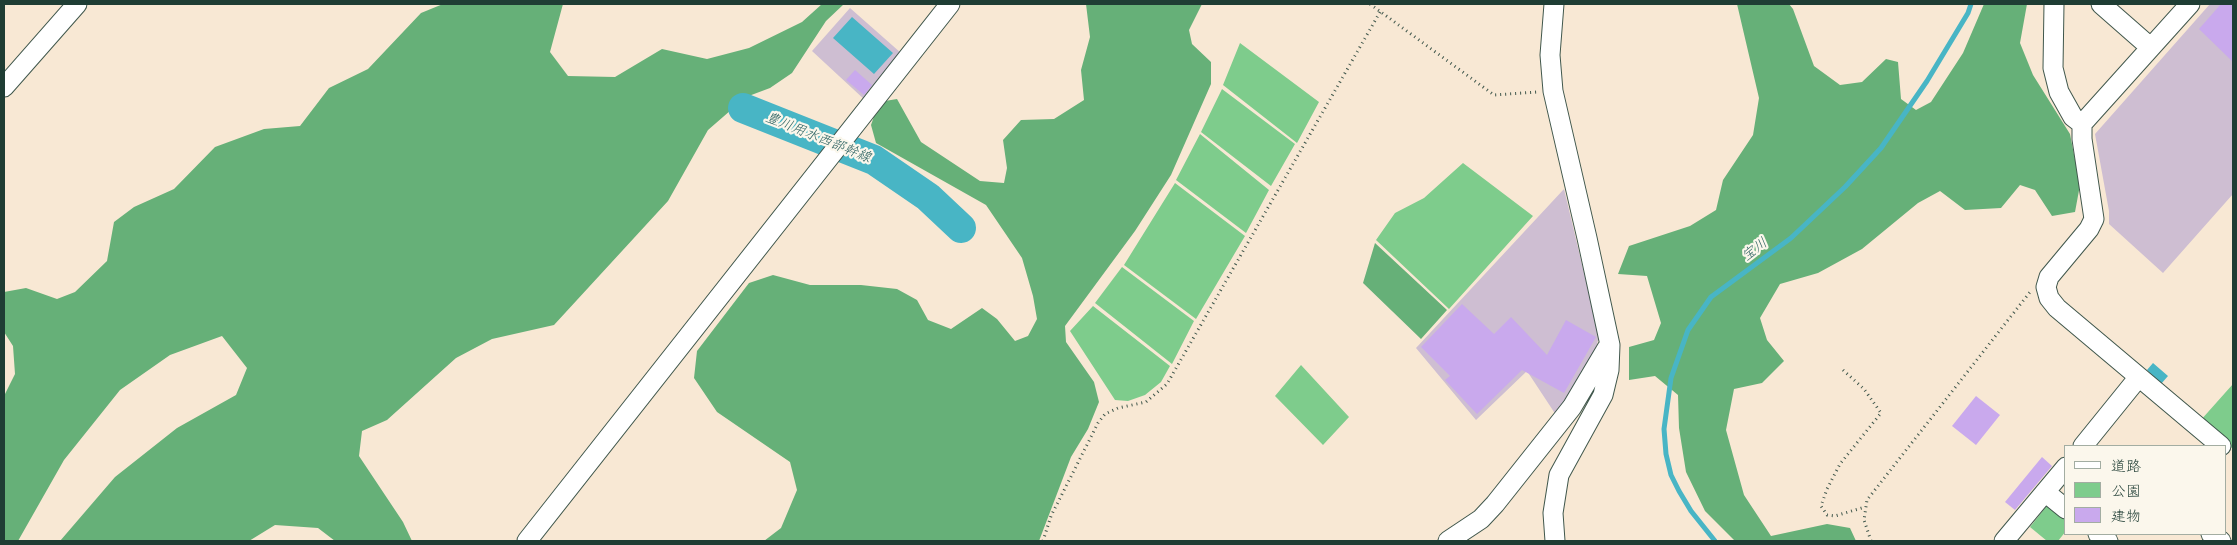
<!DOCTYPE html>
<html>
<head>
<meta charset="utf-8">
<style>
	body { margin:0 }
	#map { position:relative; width:2237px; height:545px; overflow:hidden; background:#f8e8d4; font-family:Pangolin,"Klee One",sans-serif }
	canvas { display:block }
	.frame { position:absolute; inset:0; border:5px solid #1f3d34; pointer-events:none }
	.legend { position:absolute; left:2064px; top:445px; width:162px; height:90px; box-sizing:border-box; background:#fbf7ec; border:1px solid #a3ada2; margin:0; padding:6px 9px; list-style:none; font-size:15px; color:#1f3d34 }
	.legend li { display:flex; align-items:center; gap:10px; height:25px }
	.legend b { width:25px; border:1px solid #a3ada2 }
</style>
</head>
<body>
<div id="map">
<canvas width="2237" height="545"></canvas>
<div class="frame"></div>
<ul class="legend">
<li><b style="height:6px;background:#fff"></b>道路</li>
<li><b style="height:14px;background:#7ecc8c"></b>公園</li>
<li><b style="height:14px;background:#c9a9ed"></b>建物</li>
</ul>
</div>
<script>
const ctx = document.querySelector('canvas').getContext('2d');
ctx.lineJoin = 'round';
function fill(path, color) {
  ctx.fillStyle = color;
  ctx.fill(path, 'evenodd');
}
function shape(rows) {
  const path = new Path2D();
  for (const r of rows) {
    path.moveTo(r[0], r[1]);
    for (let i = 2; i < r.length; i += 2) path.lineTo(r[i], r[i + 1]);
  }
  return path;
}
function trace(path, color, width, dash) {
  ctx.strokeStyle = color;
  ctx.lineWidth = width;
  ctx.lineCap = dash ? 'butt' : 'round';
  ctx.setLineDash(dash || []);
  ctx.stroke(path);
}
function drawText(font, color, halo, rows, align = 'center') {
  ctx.font = font + ' Pangolin,"Klee One",sans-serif';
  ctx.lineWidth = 4.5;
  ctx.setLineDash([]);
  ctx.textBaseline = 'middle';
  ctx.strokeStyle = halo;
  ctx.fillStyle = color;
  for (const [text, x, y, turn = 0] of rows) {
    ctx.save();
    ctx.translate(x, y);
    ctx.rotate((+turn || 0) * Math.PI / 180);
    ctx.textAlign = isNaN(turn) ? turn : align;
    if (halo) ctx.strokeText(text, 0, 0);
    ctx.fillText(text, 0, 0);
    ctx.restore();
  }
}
fill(shape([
	[2210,4,2233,4,2233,194,2163,273,2109,224,2109,211,2095,134],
	[850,8,901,53,866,101,812,51],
	[1564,189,1597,327,1598,340,1595,353,1588,368,1556,415,1527,371,1476,420,1416,348]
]), '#cebed2');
fill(shape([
	[1240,43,1319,102,1297,143,1223,85],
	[1222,89,1295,144,1271,186,1201,132],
	[1200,134,1269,190,1246,233,1176,180],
	[1463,163,1533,216,1449,309,1376,240,1395,213,1424,198],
	[1175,183,1245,236,1196,319,1124,265],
	[1122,267,1194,321,1172,364,1095,303],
	[1093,306,1170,366,1161,382,1145,395,1128,401,1115,400,1070,331],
	[1301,365,1349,417,1323,445,1275,396],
	[2233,384,2233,449,2200,421],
	[2049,503,2066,516,2066,531,2058,541,2047,541,2030,527]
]), '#7ecc8c');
fill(shape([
	[443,4,563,4,550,52,568,76,615,77,662,49,707,59,749,48,802,22,822,4,844,4,826,21,792,73,770,88,746,97,708,130,668,201,554,325,492,339,456,358,387,420,362,431,359,456,403,522,412,541,335,541,318,528,275,525,249,541,60,541,115,477,177,428,236,395,247,368,222,336,170,355,120,390,64,460,18,541,4,541,4,396,15,374,13,346,4,332,4,292,26,288,57,299,75,292,107,261,114,222,134,207,174,189,215,147,264,129,300,126,329,88,368,69,421,13],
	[1086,4,1202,4,1189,30,1192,44,1211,62,1211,84,1171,175,1135,231,1065,326,1066,342,1094,382,1099,402,1088,429,1071,457,1039,541,764,541,781,528,797,490,790,462,717,412,694,378,697,351,749,283,773,275,810,285,861,285,897,289,917,300,928,320,951,329,982,308,997,319,1015,341,1028,336,1037,319,1033,296,1022,258,986,205,876,143,871,125,879,102,897,99,921,142,980,181,1004,183,1007,168,1003,140,1021,120,1054,119,1084,100,1081,70,1090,37],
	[1737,4,1789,4,1793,9,1814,66,1840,85,1862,82,1886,59,1898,62,1901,99,1916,110,1931,102,1963,53,1984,4,2027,4,2020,43,2033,75,2070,134,2080,185,2075,212,2052,216,2035,190,2020,185,2001,208,1965,210,1940,191,1918,203,1862,249,1818,273,1780,284,1760,318,1767,340,1784,361,1762,383,1734,389,1726,430,1744,495,1771,536,1827,524,1850,528,1856,541,1735,541,1705,511,1686,472,1679,428,1678,395,1655,376,1629,380,1629,347,1654,340,1661,323,1647,276,1618,274,1629,246,1690,226,1716,210,1723,180,1753,135,1759,98],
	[1375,243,1447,310,1421,339,1363,283]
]), '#66b078');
fill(shape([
	[852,17,893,53,874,74,833,38],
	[2153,363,2168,376,2161,384,2147,370]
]), '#48b5c5');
trace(shape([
	[1715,541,1691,511,1679,491,1671,475,1666,454,1664,429,1671,378,1688,330,1711,297,1791,238,1845,187,1881,148,1927,81,1968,13,1971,4]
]), '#48b5c5', 5);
trace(shape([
	[743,108,874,160,928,197,961,228]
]), '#48b5c5', 30);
fill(shape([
	[2221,4,2233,4,2233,62,2199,29],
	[855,70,872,85,864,95,846,80],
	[1462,304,1494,334,1511,317,1547,355,1566,320,1596,337,1564,393,1522,370,1477,414,1445,380,1450,376,1421,347],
	[1976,396,2000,415,1976,445,1952,426],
	[2042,457,2052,466,2015,510,2005,502]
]), '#c9a9ed');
const minor = shape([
	[1554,4,1550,55,1553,91,1587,238,1610,345,1609,370,1603,395,1559,475,1553,513,1555,541],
	[2054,4,2053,68,2059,92,2073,117,2082,124],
	[2101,4,2150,47],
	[2190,4,2082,124,2082,139,2094,219,2089,229,2049,277,2046,287,2049,298,2057,308,2221,446],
	[4,87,77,4],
	[2083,446,2138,378],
	[2045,492,2066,509],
	[2098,534,2108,541],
	[2211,534,2221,541],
	[527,541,950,4],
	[1448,541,1481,519,1495,504,1572,407,1607,348],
	[2004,541,2066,467]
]);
trace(minor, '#40574c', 21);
trace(shape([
	[1370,4,1494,95,1537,92],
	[1843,370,1864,389,1881,413,1840,464,1827,489,1821,506,1827,515,1835,516,1865,507],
	[1043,541,1051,516,1098,423,1105,414,1118,408,1146,402,1167,384,1380,12],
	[1871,541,1864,520,1867,500,2030,292]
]), '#40574c', 3, [1, 4]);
trace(minor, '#fff', 19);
drawText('italic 14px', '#2b6160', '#fbf7ec', [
	["豊川用水西部幹線",818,138,22],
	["宝川",1755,250,-37]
]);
</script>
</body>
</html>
